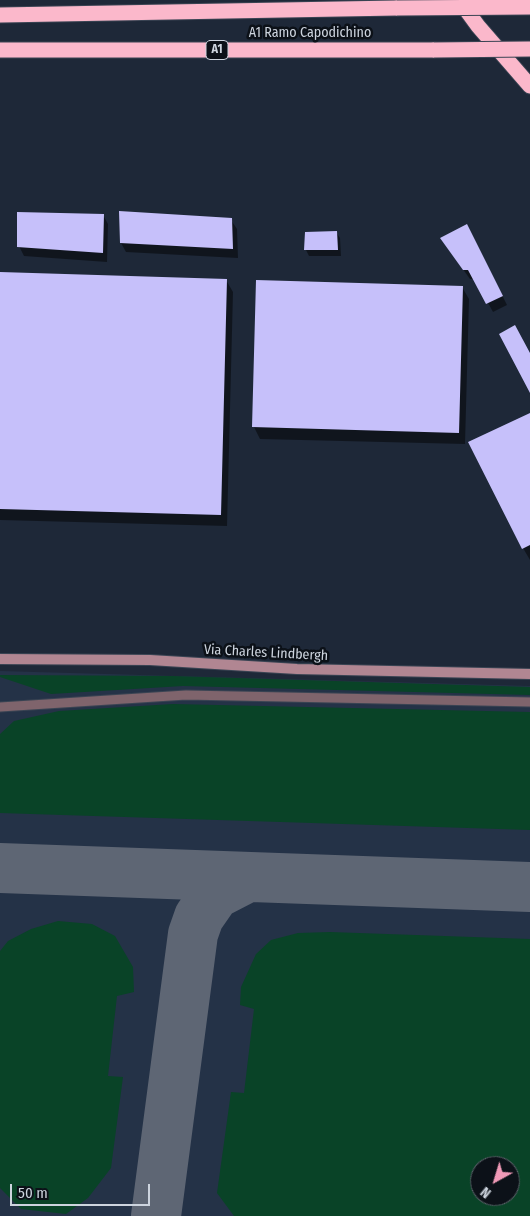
<!DOCTYPE html>
<html>
<head>
<meta charset="utf-8">
<style>
	body { margin:0 }
	#map { position:relative; width:530px; height:1216px; overflow:hidden; background:#1e2838; font-family:"Fira Sans Condensed",sans-serif }
	canvas { display:block }
	.north { position:absolute; left:470px; top:1156px; width:50px; height:50px; box-sizing:border-box; background:#0c1118; border:1px solid #595f67; border-radius:50%; rotate:219deg; font-size:14px; font-weight:700; line-height:20px; text-align:center; color:#cdd4de }
	.north::after { content:''; display:block; margin:auto; width:18px; height:22px; background:#f09ab7; clip-path:polygon(50% 0,100% 100%,50% 72%,0 100%) }
	.scale { position:absolute; left:10px; top:1184px; width:140px; height:22px; box-sizing:border-box; border:2px solid #cdd4de; border-top:0; padding-left:6px; font-size:15px; line-height:18px; white-space:nowrap; color:#cdd4de; -webkit-text-stroke:4px #0c1118; paint-order:stroke }
</style>
</head>
<body>
<div id="map">
<canvas width="530" height="1216"></canvas>
<div class="north">N</div>
<div class="scale">50 m</div>
</div>
<script>
const ctx = document.querySelector('canvas').getContext('2d');
ctx.lineJoin = 'round';
function fill(path, color) {
  ctx.fillStyle = color;
  ctx.fill(path, 'evenodd');
}
function shape(rows) {
  const path = new Path2D();
  for (const r of rows) {
    path.moveTo(r[0], r[1]);
    for (let i = 2; i < r.length; i += 2) path.lineTo(r[i], r[i + 1]);
  }
  return path;
}
function trace(path, color, width, dash) {
  ctx.strokeStyle = color;
  ctx.lineWidth = width;
  ctx.lineCap = dash ? 'butt' : 'round';
  ctx.setLineDash(dash || []);
  ctx.stroke(path);
}
function drawText(font, color, halo, rows, align = 'center') {
  ctx.font = font + ' "Fira Sans Condensed",sans-serif';
  ctx.lineWidth = 5;
  ctx.setLineDash([]);
  ctx.textBaseline = 'middle';
  ctx.strokeStyle = halo;
  ctx.fillStyle = color;
  for (const [text, x, y, turn = 0] of rows) {
    ctx.save();
    ctx.translate(x, y);
    ctx.rotate((+turn || 0) * Math.PI / 180);
    ctx.textAlign = isNaN(turn) ? turn : align;
    if (halo) ctx.strokeText(text, 0, 0);
    ctx.fillText(text, 0, 0);
    ctx.restore();
  }
}
fill(shape([
	[0,671,530,686,530,1216,0,1216],
	[480,1166,510,1166,510,1196,480,1196]
]), '#243247');
fill(shape([
	[0,675,172,676,530,687,530,695,183,686,51,694,0,677],
	[173,704,530,712,530,830,0,813,0,734,14,721,59,711],
	[58,921,92,924,115,936,133,967,134,992,117,996,108,1076,123,1077,111,1168,88,1198,66,1214,21,1209,0,1188,0,951,8,941,31,929],
	[330,932,530,939,530,1216,234,1216,217,1193,231,1092,244,1093,254,1009,240,1005,241,987,256,954,271,940,298,933],
	[480,1166,510,1166,510,1196,480,1196]
]), '#094327');
fill(shape([
	[103,215,108,224,107,262,24,256,19,246],
	[231,220,237,229,238,258,126,252,121,243],
	[336,232,340,238,341,256,309,256,306,250,306,233],
	[472,235,507,305,493,312,475,279,470,279,447,247],
	[0,274,226,280,233,292,227,526,0,520],
	[257,281,462,287,469,299,465,444,260,439,254,427],
	[530,414,530,560,523,548]
]), '#0007');
trace(shape([
	[0,868,530,887],
	[156,1216,193,934,199,917,215,894,246,878]
]), '#5e6674', 50);
fill(shape([
	[119,211,232,218,233,249,120,243],
	[17,212,104,214,103,253,17,247],
	[467,224,503,296,486,304,468,270,463,270,440,238],
	[337,231,338,250,304,250,305,232],
	[0,272,227,279,221,515,0,509],
	[256,280,463,286,459,433,252,427],
	[515,325,530,353,530,393,499,334],
	[530,413,530,545,522,549,468,442]
]), '#c6c0fa');
const lane = shape([
	[0,707,186,695,530,702]
]);
const secondary = shape([
	[0,659,150,660,297,669,530,674]
]);
const highway = shape([
	[459,0,478,26,530,86],
	[0,15,397,8],
	[0,50,434,50]
]);
trace(lane, '#3a4453', 11);
trace(secondary, '#3a4453', 12);
trace(highway, '#3a4453', 17);
trace(lane, '#7f646c', 9);
trace(secondary, '#b18692', 10);
trace(highway, '#fbb8cb', 15);
const highwayBridge = shape([
	[397,8,530,7],
	[434,50,530,49]
]);
trace(highwayBridge, '#3a4453', 17, []);
trace(highwayBridge, '#fbb8cb', 15);
for (const [x, y, w] of [
	[217,50,22]
]) {
  const box = new Path2D();
  box.roundRect(x - w / 2, y - 9.5, w, 19, 4);
  ctx.fillStyle = '#0c1118';
  ctx.fill(box);
  trace(box, '#cdd4de', 1);
}
drawText('bold 12px', '#cdd4de', null, [
	["A1",217,50]
]);
drawText('14px', '#cdd4de', '#0c1118', [
	["A1 Ramo Capodichino",310,33],
	["Via Charles Lindbergh",266,653,3]
]);
</script>
</body>
</html>
